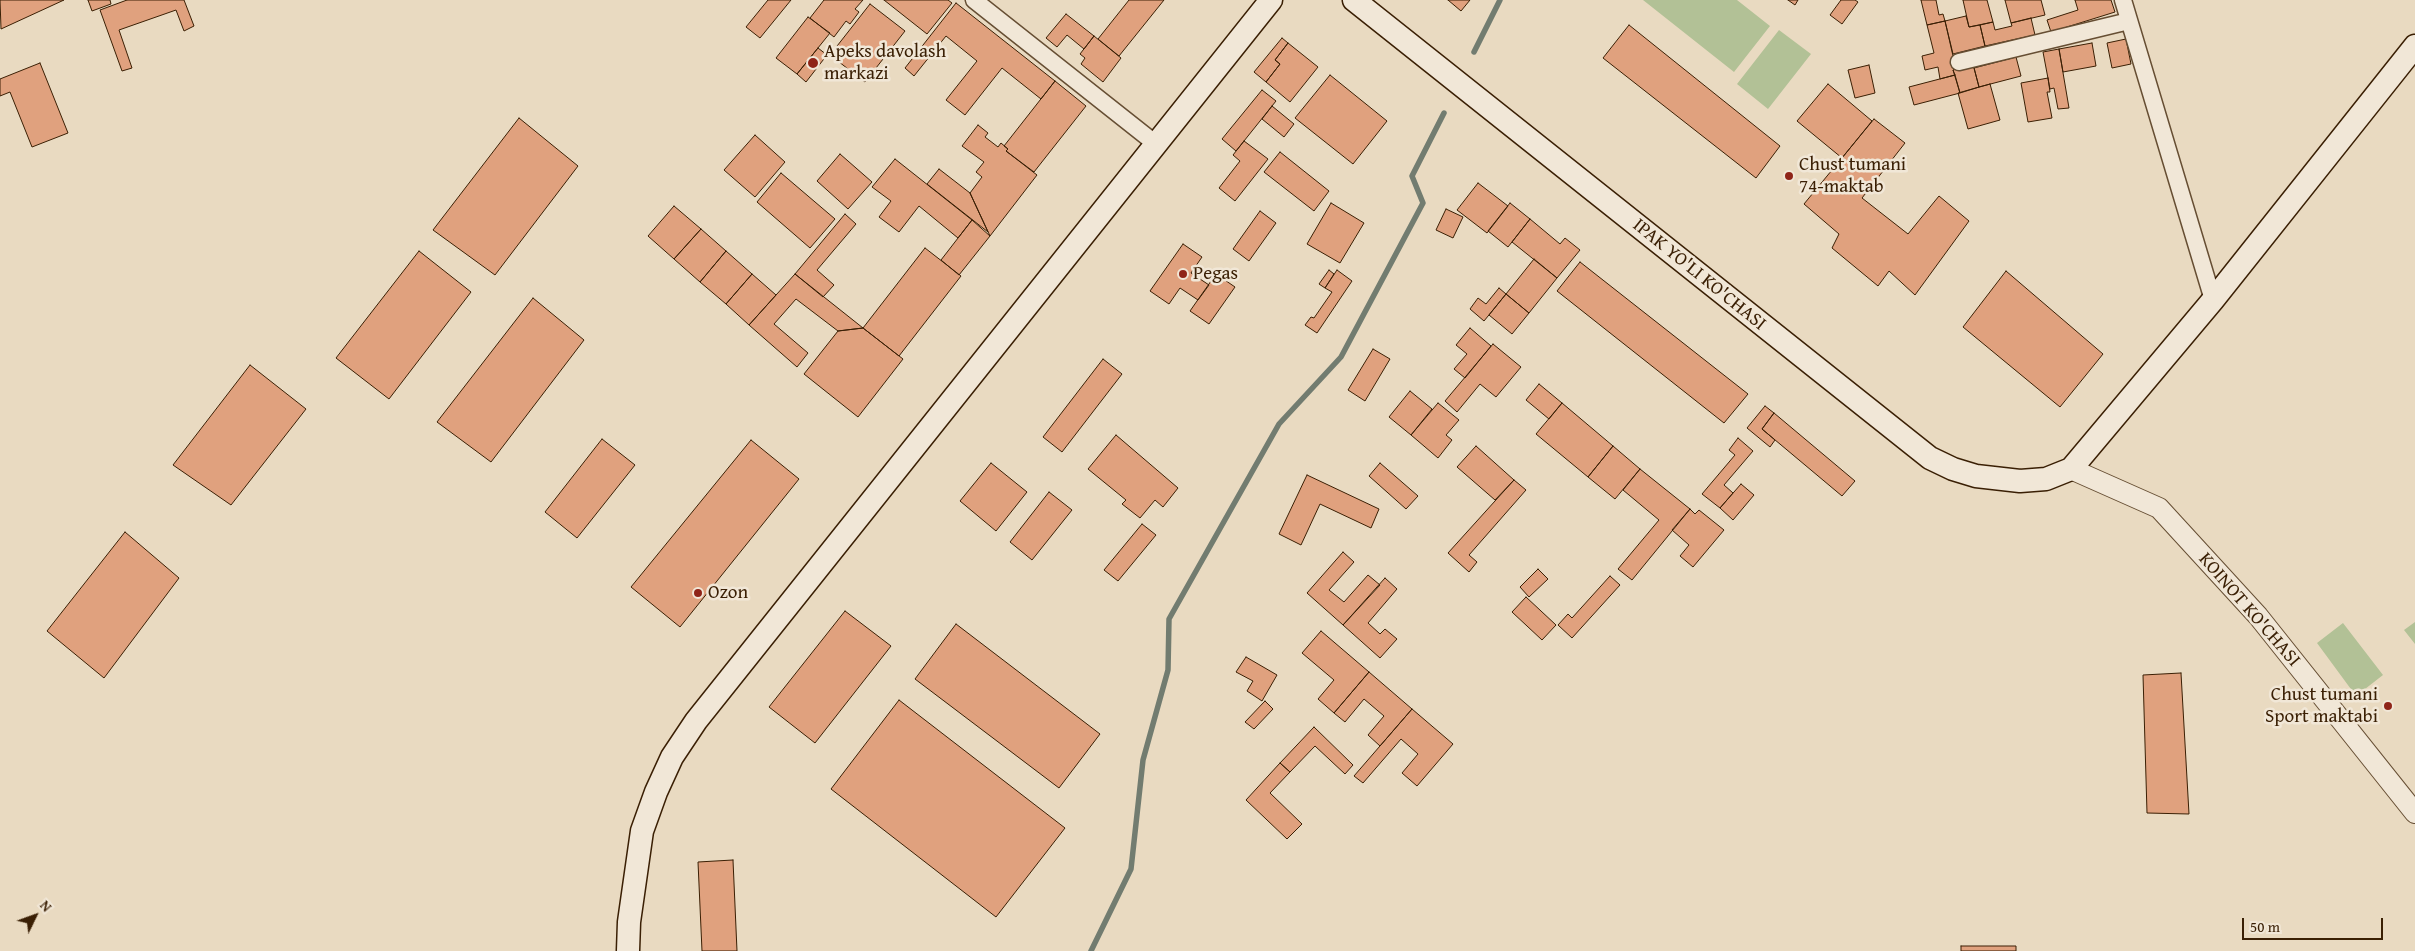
<!DOCTYPE html>
<html>
<head>
<meta charset="utf-8">
<style>
	body { margin:0 }
	#map { position:relative; width:2415px; height:951px; overflow:hidden; background:#e9dac1; font-family:"Gentium Book Plus",serif }
	canvas { display:block }
	.north { position:absolute; left:10px; top:891px; width:50px; height:50px; -webkit-text-stroke:4px #f1e7d7; paint-order:stroke; rotate:48deg; font-size:14px; font-weight:700; line-height:20px; text-align:center; color:#3a1f04 }
	.north::after { content:''; display:block; margin:auto; width:18px; height:22px; background:#3a1f04; clip-path:polygon(50% 0,100% 100%,50% 72%,0 100%) }
	.scale { position:absolute; left:2242px; top:918px; width:141px; height:22px; box-sizing:border-box; border:2px solid #3a1f04; border-top:0; padding-left:6px; font-size:15px; line-height:18px; white-space:nowrap; color:#3a1f04; -webkit-text-stroke:4px #f1e7d7; paint-order:stroke }
</style>
</head>
<body>
<div id="map">
<canvas width="2415" height="951"></canvas>
<div class="north">N</div>
<div class="scale">50 m</div>
</div>
<script>
const ctx = document.querySelector('canvas').getContext('2d');
ctx.lineJoin = 'round';
function fill(path, color) {
  ctx.fillStyle = color;
  ctx.fill(path, 'evenodd');
}
function shape(rows) {
  const path = new Path2D();
  for (const r of rows) {
    path.moveTo(r[0], r[1]);
    for (let i = 2; i < r.length; i += 2) path.lineTo(r[i], r[i + 1]);
  }
  return path;
}
function trace(path, color, width, dash) {
  ctx.strokeStyle = color;
  ctx.lineWidth = width;
  ctx.lineCap = dash ? 'butt' : 'round';
  ctx.setLineDash(dash || []);
  ctx.stroke(path);
}
function drawText(font, color, halo, rows, align = 'center') {
  ctx.font = font + ' "Gentium Book Plus",serif';
  ctx.lineWidth = 5;
  ctx.setLineDash([]);
  ctx.textBaseline = 'middle';
  ctx.strokeStyle = halo;
  ctx.fillStyle = color;
  for (const [text, x, y, turn = 0] of rows) {
    ctx.save();
    ctx.translate(x, y);
    ctx.rotate((+turn || 0) * Math.PI / 180);
    ctx.textAlign = isNaN(turn) ? turn : align;
    if (halo) ctx.strokeText(text, 0, 0);
    ctx.fillText(text, 0, 0);
    ctx.restore();
  }
}
fill(shape([
	[1643,0,1737,0,1770,26,1734,72],
	[1779,30,1811,54,1768,109,1737,84],
	[2415,622,2415,644,2404,630],
	[2343,623,2383,675,2356,696,2317,643]
]), '#b2c196');
trace(shape([
	[1474,52,1500,0],
	[1091,951,1131,869,1143,760,1168,670,1169,619,1279,424,1341,357,1423,203,1412,176,1444,113]
]), '#727c70', 5.5);
const building = shape([
	[0,0,64,0,1,29,0,0],
	[88,0,110,0,111,4,92,11,88,0],
	[127,0,184,0,194,26,184,31,176,10,119,30,132,68,122,71,100,10,127,0],
	[768,0,791,0,760,38,746,27,768,0],
	[824,0,863,0,855,9,859,12,850,24,846,21,834,37,810,18,824,0],
	[884,0,948,0,952,3,927,34,884,0],
	[1129,0,1164,0,1119,56,1098,39,1129,0],
	[1448,0,1470,0,1461,11,1448,0],
	[1788,0,1798,0,1795,5,1788,0],
	[1841,0,1855,0,1858,2,1842,24,1830,15,1841,0],
	[1921,0,1936,0,1939,15,1943,14,1945,21,1927,25,1921,0],
	[1963,0,1987,0,1993,22,1969,27,1963,0],
	[2005,0,2041,0,2045,15,2011,23,2005,0],
	[2075,0,2111,0,2115,12,2051,32,2047,20,2078,10,2075,0],
	[956,3,1055,81,1041,99,1002,68,965,115,946,100,977,61,946,36,914,76,905,68,956,3],
	[870,4,905,31,865,82,830,55,870,4],
	[1066,14,1094,36,1084,49,1067,35,1057,47,1046,38,1066,14],
	[1966,16,1969,27,1980,25,1985,46,1953,54,1945,21,1966,16],
	[808,17,830,33,797,74,776,58,808,17],
	[2031,18,2035,35,1985,46,1980,25,1993,22,1995,30,2012,26,2011,23,2031,18],
	[1945,21,1956,69,1953,70,1955,75,1940,79,1938,67,1925,70,1922,56,1934,53,1927,25,1945,21],
	[1629,25,1780,146,1756,178,1603,58,1629,25],
	[1094,36,1121,58,1103,82,1081,64,1085,58,1080,54,1094,36],
	[1282,38,1288,43,1275,60,1280,64,1266,82,1254,72,1282,38],
	[2126,39,2131,64,2112,68,2107,43,2126,39],
	[1288,43,1318,67,1290,102,1266,82,1280,64,1275,60,1288,43],
	[2092,43,2096,66,2063,72,2059,49,2092,43],
	[818,48,827,55,806,82,797,74,818,48],
	[2059,49,2069,108,2058,109,2054,88,2050,89,2043,52,2059,49],
	[2016,57,2021,76,1979,87,1974,68,2016,57],
	[40,63,68,133,32,147,10,92,0,96,0,79,40,63],
	[1973,64,1979,87,1960,93,1953,70,1973,64],
	[1869,65,1875,93,1855,98,1848,70,1869,65],
	[1330,75,1387,121,1353,164,1295,118,1330,75],
	[1955,75,1960,93,1914,105,1909,87,1955,75],
	[2048,78,2050,92,2047,92,2052,118,2028,122,2021,83,2048,78],
	[1055,81,1086,106,1034,172,1006,151,1008,149,1004,146,1055,81],
	[1828,84,1872,121,1842,158,1797,121,1828,84],
	[1990,84,2000,120,1968,129,1958,93,1990,84],
	[1262,90,1276,101,1236,151,1222,139,1262,90],
	[1272,106,1294,124,1284,137,1262,119,1272,106],
	[519,118,578,166,495,275,433,230,519,118],
	[1874,119,1905,143,1862,198,1908,234,1939,196,1969,221,1915,295,1889,271,1878,286,1832,248,1839,234,1804,204,1874,119],
	[978,125,988,133,985,137,998,147,1001,143,1008,149,1006,151,1037,175,990,236,970,193,982,177,976,172,984,162,962,146,978,125],
	[755,135,785,162,755,197,724,170,755,135],
	[1244,141,1268,159,1235,201,1219,188,1240,161,1233,155,1244,141],
	[1280,152,1329,191,1314,211,1264,172,1280,152],
	[840,154,872,182,848,209,817,181,840,154],
	[895,159,972,220,958,238,919,206,899,232,879,217,891,201,872,187,895,159],
	[939,169,970,193,988,232,927,184,939,169],
	[781,173,835,219,810,248,757,202,781,173],
	[1478,183,1508,206,1487,233,1457,210,1478,183],
	[1331,203,1364,223,1340,263,1307,244,1331,203],
	[1510,203,1530,219,1508,247,1488,231,1510,203],
	[674,206,701,229,674,259,648,236,674,206],
	[1446,209,1463,217,1453,238,1436,230,1446,209],
	[1260,211,1276,223,1249,261,1233,249,1260,211],
	[845,214,856,224,817,270,834,285,823,297,795,274,845,214],
	[1530,219,1560,244,1565,238,1580,250,1557,278,1512,242,1530,219],
	[972,220,990,236,959,275,941,260,972,220],
	[701,229,726,251,700,282,674,259,701,229],
	[1183,244,1202,257,1191,273,1209,285,1198,300,1180,288,1169,304,1150,291,1183,244],
	[925,248,961,276,899,356,863,328,925,248],
	[419,251,471,292,389,399,336,358,419,251],
	[726,251,752,274,726,304,700,282,726,251],
	[1534,259,1557,278,1529,313,1506,294,1534,259],
	[1580,262,1748,394,1724,423,1557,291,1580,262],
	[1329,270,1334,274,1325,288,1319,284,1329,270],
	[1337,270,1352,281,1317,333,1305,325,1311,317,1314,318,1332,292,1325,288,1337,270],
	[2006,271,2103,354,2060,407,1963,327,2006,271],
	[752,274,776,295,749,325,726,304,752,274],
	[795,274,863,328,838,331,796,299,774,324,808,353,797,367,749,325,795,274],
	[1216,274,1235,287,1209,324,1190,311,1216,274],
	[1499,288,1506,294,1484,321,1470,309,1478,298,1486,304,1499,288],
	[1506,294,1529,313,1512,334,1489,315,1506,294],
	[533,298,584,340,491,462,437,422,533,298],
	[863,328,903,359,858,417,804,374,838,331,863,328],
	[1470,328,1491,346,1465,378,1454,369,1467,354,1456,345,1470,328],
	[1493,344,1521,367,1496,397,1480,384,1457,412,1445,401,1493,344],
	[1373,349,1390,359,1365,401,1348,390,1373,349],
	[1103,359,1122,374,1062,452,1043,437,1103,359],
	[250,365,306,409,231,505,173,465,250,365],
	[1539,384,1562,403,1549,419,1526,400,1539,384],
	[1410,391,1432,409,1411,435,1389,417,1410,391],
	[1438,403,1459,420,1446,435,1452,440,1438,458,1411,435,1438,403],
	[1562,403,1613,446,1588,477,1536,434,1562,403],
	[1765,406,1774,413,1762,429,1775,440,1770,447,1747,428,1765,406],
	[1774,413,1855,481,1842,496,1762,429,1774,413],
	[1116,435,1178,488,1163,507,1155,500,1140,518,1122,504,1126,500,1088,469,1116,435],
	[1738,438,1753,451,1724,485,1733,493,1720,508,1702,494,1735,455,1729,450,1738,438],
	[602,439,635,465,577,538,545,512,602,439],
	[751,440,799,479,680,627,631,587,751,440],
	[1476,446,1514,480,1495,500,1457,467,1476,446],
	[1613,446,1640,469,1615,499,1588,477,1613,446],
	[991,463,1027,492,996,531,960,501,991,463],
	[1380,463,1418,496,1406,509,1369,476,1380,463],
	[1640,469,1690,509,1632,580,1618,569,1659,520,1623,490,1640,469],
	[1307,475,1379,509,1371,528,1320,504,1301,545,1279,534,1307,475],
	[1514,480,1526,490,1469,555,1477,562,1469,572,1448,553,1514,480],
	[1741,484,1754,495,1733,520,1720,508,1741,484],
	[1049,492,1072,510,1032,560,1010,542,1049,492],
	[1690,509,1695,514,1699,510,1724,530,1693,567,1680,556,1689,545,1672,530,1690,509],
	[1142,524,1156,535,1118,581,1104,570,1142,524],
	[125,532,179,578,104,678,47,631,125,532],
	[1343,552,1354,562,1329,590,1344,602,1368,575,1380,585,1343,625,1307,593,1343,552],
	[1538,569,1548,579,1529,597,1520,587,1538,569],
	[1610,576,1620,585,1572,638,1558,625,1568,614,1572,618,1610,576],
	[1385,578,1397,589,1368,623,1380,634,1385,629,1397,639,1380,658,1343,625,1385,578],
	[1526,597,1556,625,1542,640,1512,612,1526,597],
	[845,611,891,646,815,743,769,707,845,611],
	[956,624,1100,734,1059,788,915,679,956,624],
	[1321,631,1369,672,1334,713,1318,699,1334,680,1302,653,1321,631],
	[1246,657,1277,675,1262,701,1247,691,1253,681,1236,672,1246,657],
	[1369,672,1412,709,1380,746,1368,735,1384,716,1364,699,1345,722,1334,713,1369,672],
	[2181,673,2189,814,2147,813,2143,675,2181,673],
	[899,700,1065,828,996,917,831,789,899,700],
	[1265,701,1273,709,1254,729,1245,722,1265,701],
	[1412,709,1453,744,1417,786,1402,773,1418,754,1401,739,1363,783,1354,776,1412,709],
	[1314,727,1353,765,1345,774,1315,746,1290,772,1280,763,1314,727],
	[1280,763,1290,772,1270,793,1302,824,1287,839,1246,800,1280,763],
	[733,860,737,951,702,951,698,862,733,860],
	[1961,946,2016,946,2016,951,1961,951,1961,946]
]);
fill(building, '#e0a17e');
trace(building, '#3a1f04', 1);
const minor = shape([
	[974,0,1156,144],
	[2123,0,2213,300],
	[1959,62,2129,21]
]);
const tertiary = shape([
	[2071,469,2159,508,2258,616,2415,813]
]);
const secondary = shape([
	[1354,0,1930,458,1953,469,1976,476,2020,481,2046,479,2071,469,2213,300,2415,46],
	[628,951,629,922,642,831,656,792,672,757,696,721,1271,0]
]);
trace(minor, '#664e33', 19);
trace(tertiary, '#664e33', 22);
trace(secondary, '#3a1f04', 25);
trace(minor, '#f1e7d7', 16);
trace(tertiary, '#f1e7d7', 20);
trace(secondary, '#f1e7d7', 22);
for (const [x, y, r, color] of [
	[813,63,6,"#8f2418"],
	[1789,176,5,"#8f2418"],
	[1183,274,5,"#8f2418"],
	[698,593,5,"#8f2418"],
	[2388,706,5,"#8f2418"]
]) {
  const dot = new Path2D();
  dot.arc(x, y, r, 0, 2 * Math.PI);
  ctx.fillStyle = color;
  ctx.fill(dot);
  trace(dot, '#f1e7d7', 2);
}
drawText('19px', '#3a1f04', '#f1e7d7', [
	["Apeks davolash",824,52],
	["markazi",824,74],
	["Chust tumani",1799,165],
	["74-maktab",1799,187],
	["Pegas",1193,274],
	["Ozon",708,593],
	["Chust tumani",2378,695,"right"],
	["Sport maktabi",2378,717,"right"]
], 'left');
drawText('19px', '#3a1f04', '#f1e7d7', [
	["IPAK YO'LI KO'CHASI",1699,275,39],
	["KOINOT KO'CHASI",2249,610,49]
]);
</script>
</body>
</html>
